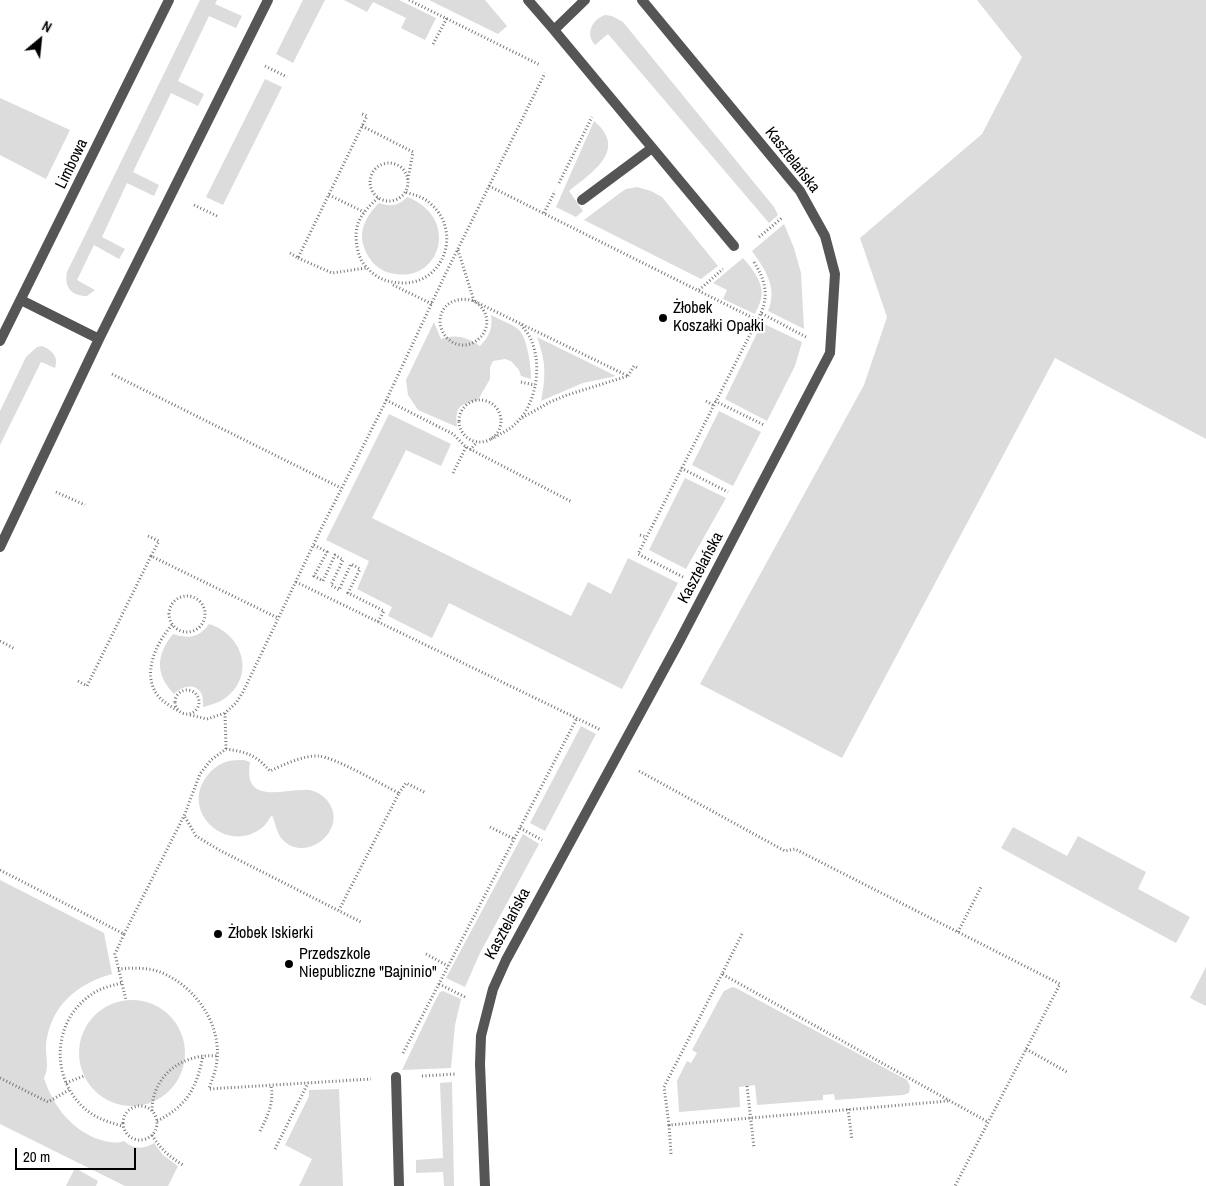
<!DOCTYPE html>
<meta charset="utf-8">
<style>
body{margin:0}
#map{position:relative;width:1206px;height:1186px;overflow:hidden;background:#fff;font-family:"Archivo Narrow",sans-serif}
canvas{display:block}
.north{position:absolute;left:15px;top:15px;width:50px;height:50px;-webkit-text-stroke:4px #fff;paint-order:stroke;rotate:28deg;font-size:14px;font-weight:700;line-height:20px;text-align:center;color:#000}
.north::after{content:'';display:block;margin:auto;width:18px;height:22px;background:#000;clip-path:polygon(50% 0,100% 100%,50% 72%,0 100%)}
.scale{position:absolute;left:15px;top:1148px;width:121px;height:22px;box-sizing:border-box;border:2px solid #000;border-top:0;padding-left:6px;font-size:15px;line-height:18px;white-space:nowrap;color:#000;-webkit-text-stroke:4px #fff;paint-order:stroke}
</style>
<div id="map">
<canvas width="1206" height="1186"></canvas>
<div class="north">N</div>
<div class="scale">20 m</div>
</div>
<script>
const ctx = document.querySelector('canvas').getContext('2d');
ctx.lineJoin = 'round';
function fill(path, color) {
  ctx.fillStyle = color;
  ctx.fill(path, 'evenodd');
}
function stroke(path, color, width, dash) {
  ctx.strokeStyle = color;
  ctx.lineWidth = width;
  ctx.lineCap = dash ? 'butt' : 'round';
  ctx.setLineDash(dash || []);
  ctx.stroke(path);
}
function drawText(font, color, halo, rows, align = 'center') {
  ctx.font = font + ' "Archivo Narrow",sans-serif';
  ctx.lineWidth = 4.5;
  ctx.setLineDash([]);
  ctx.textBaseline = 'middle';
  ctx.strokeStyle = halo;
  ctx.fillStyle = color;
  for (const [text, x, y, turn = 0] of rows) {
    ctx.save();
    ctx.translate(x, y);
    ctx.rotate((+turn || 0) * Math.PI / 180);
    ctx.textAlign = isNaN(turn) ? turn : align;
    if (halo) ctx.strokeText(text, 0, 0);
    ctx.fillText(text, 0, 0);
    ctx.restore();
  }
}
fill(new Path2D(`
 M200,0H217L215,4L242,16L236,28L209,16L178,81L204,94L198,106L171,93L133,172L159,185L154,196L127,183L102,237L125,249L119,259L94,245L77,280L95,290L87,296C71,296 64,287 67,272Z
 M303,0H325L293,63L276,54Z
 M344,0H399L436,18L425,40L401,28L406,18L373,2L367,12Z
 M429,0H485L507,26L498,34Z
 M977,0H1206V439L1055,358L842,758L700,684L864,385L887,317L860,238L982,134L1022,57Z
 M605,15L612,16L623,22L774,207L778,215L769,223L608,34L595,45C585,33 592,20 605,15Z
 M265,79L282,87L223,205L206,197Z
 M0,98L70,130L46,179L0,155Z
 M594,121C629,150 591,173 569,191L583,211L576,217L556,207Z
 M637,187L651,191L662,197L718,266L701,279L584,220L620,193L626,189Z
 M407,197C461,217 441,286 390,273C377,270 368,259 364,247C358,230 367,215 379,203C391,207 398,206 407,197Z
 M784,224L794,248L801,273L804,329L768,311C778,288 765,269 752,251Z
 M743,258C752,268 765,284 761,299C760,304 757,309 755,314L723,299L727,290L713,283Z
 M491,315C498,319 514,325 519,330C528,340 531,366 531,379L521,376L519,370L511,361L505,359L493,361L490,367V379L478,400C459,405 455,406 457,427L418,410L408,395L406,380L434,322L441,339C456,334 467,337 480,346C489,337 493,328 491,315Z
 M762,323L802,342L795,366L767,421L725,399Z
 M537,337L616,376L583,383L541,401C546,376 546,362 537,337Z
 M42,346C52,350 59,357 55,368L41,362L0,445V411L26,357L37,347Z
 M719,411L761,432L733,486L692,465Z
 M389,414L451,444L441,466L406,450L372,518L571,616L588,582L611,594L628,558L678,583L622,689L449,603L432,638L388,616L392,607L357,589L369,561L326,540Z
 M685,478L726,498L686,569L649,550Z
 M209,624C244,635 256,677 224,699C218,703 210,705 203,707C203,704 203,698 202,695C196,681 181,687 174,694C155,674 156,655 173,634C189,639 199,638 209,624Z
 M581,726L596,734L545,831L530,823Z
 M244,760L250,762C243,804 280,790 304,790C312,789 319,793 325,798C353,827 306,866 282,839C277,834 275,822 272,815C269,819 266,824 263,827C228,856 179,812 207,776C212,769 220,763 229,761C233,760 239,760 244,760Z
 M1013,827L1067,856L1078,836L1146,872L1138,889L1190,917L1176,943L1001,848Z
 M523,834L539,844L480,953L465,987L446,978Z
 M0,880L104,933L112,974C77,984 51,1005 46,1044C45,1055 50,1067 44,1078C53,1106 72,1131 101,1140C109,1142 116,1144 124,1141C134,1150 144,1149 154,1143L163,1155L178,1166L168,1186H125L0,1124Z
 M1206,967V1006L1190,998Z
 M732,987L736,988L907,1080L910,1086L909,1093L903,1095L835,1100L834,1094L823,1095V1100L757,1105L755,1085L739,1087L740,1107L679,1112L677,1081L687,1061L691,1063L697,1053L692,1050L720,998L724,991Z
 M443,991L461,999L455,1025L451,1068L402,1070L435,1001L440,992Z
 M79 1053a53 53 0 1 1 106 0a53 53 0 1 1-106 0Z
 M452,1082L454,1186H444L443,1172L416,1173V1160L443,1158L440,1083Z
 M339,1089L343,1186H299L312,1159L285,1145L309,1096V1090Z
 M75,1168L98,1181L96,1186H66Z`), '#dcdcdc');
stroke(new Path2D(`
 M409,0L540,65
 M433,44L447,18
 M265,66L287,77
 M362,126L413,152L408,179
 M370 182a19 19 0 1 1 38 0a19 19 0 1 1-38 0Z
 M559,183L592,117
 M489,186L757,320
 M329,195L364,212
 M378,198C360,214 352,226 358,251C360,261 367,269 375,275C384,281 393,283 404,283C445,282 461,232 432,205C424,197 415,195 405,192
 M194,205L217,216
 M544,213L555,191
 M759,237L783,217
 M458,250L474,301C506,322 471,361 447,338C443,334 440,327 440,321C441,302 459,296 474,301L628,376L567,395L550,402L520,419
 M290,253L298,258L367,116L360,113
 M298,258L332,273L366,268
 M754,262C765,280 769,294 761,313
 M393,285L432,304
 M699,290L723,269
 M112,374L341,488
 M628,376L634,366L638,368
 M521,382L535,385
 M459 421a21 21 0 1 1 42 0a21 21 0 1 1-42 0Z
 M386,400L453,434L466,447L572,502
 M706,401L713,405
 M715,401L764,425
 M491,439C502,433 512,429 520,419C536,400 541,368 533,345C531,337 526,331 521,325
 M470,450L477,442
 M681,468L728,492
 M453,473L466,447
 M56,492L85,505
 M640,535L646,537
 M148,536L159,541L151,556L278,618
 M314,545L327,552L314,576L323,581L335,555L343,560L331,585L339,590L351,564L360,569L348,593L384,611L378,622
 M683,577L638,554L761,313L806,337
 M296,582L601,730
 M169 614a18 18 0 1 1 36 0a18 18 0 1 1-36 0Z
 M172,625C155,644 139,679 162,700C167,704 173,708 179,711
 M0,641L15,649
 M78,681L87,686L151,556
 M175 702a12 12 0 1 1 24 0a12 12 0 1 1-24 0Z
 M190,715L207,719L225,713
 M226,749L225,713L236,703L243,692L321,529L384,405L444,277L545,73
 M639,771L785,851L795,849L1060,984L955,1186
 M399,793L406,783L426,793
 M185,817L196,836L221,851L361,922
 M490,827L514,839
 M520,828L542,840
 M0,870L124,934L115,954L126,1000
 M958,932L981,887
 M124,934L184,816L200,774L211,760L226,749C247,752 256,755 270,771C283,765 304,755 318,756C335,757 382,785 399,793L339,910
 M742,934L722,974L988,1122
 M426,954L448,966
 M118,969C132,968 147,967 160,972C198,987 226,1030 215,1071C213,1077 211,1083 209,1089L371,1079
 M722,974L664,1087L669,1125L948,1101
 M121,983C114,985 106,987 99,990C54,1013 47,1074 84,1108C95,1118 108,1122 122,1126
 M439,984L465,997
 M1026,1049L1067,1072
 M403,1053L577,718
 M422,1076L456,1074
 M0,1078L48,1102L69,1090
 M66,1083L84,1076
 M747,1086L754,1148
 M123 1123a17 17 0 1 1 34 0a17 17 0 1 1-34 0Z
 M848,1109L852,1140
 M152,1111C152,1075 183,1053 217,1056
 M157,1121C187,1106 197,1088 203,1055
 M669,1125L671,1154
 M260,1131C268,1115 274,1104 271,1085
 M152,1135C160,1149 170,1157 183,1165
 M275,1149L308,1083`), '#777', 3, [1, 2.5]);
stroke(new Path2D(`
 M528,0L554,30L585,0
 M554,30L734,246
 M582,200L652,148
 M99,339L268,0
 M0,547L99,339L21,300
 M396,1077L399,1186`), '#555', 10);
stroke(new Path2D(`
 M0,341L169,0
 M485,1186L480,1064L481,1036L493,989L506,960L680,640L830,353L835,274L825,236L800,191L642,0`), '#555', 10);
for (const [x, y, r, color] of [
 [663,318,5,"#000"],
 [218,934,5,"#000"],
 [289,964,5,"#000"]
]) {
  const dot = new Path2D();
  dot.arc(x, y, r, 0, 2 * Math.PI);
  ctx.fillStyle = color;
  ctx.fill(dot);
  stroke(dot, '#fff', 2);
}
drawText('16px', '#000', '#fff', [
 ["Kasztelańska",792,160,52],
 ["Limbowa",72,164,-64],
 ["Kasztelańska",701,568,-62],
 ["Kasztelańska",508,924,-62]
]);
drawText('16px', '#000', '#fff', [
 ["Żłobek",673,309],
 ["Koszałki Opałki",673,327],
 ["Żłobek Iskierki",228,934],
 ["Przedszkole",299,955],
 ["Niepubliczne \"Bajninio\"",299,973]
], 'left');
</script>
